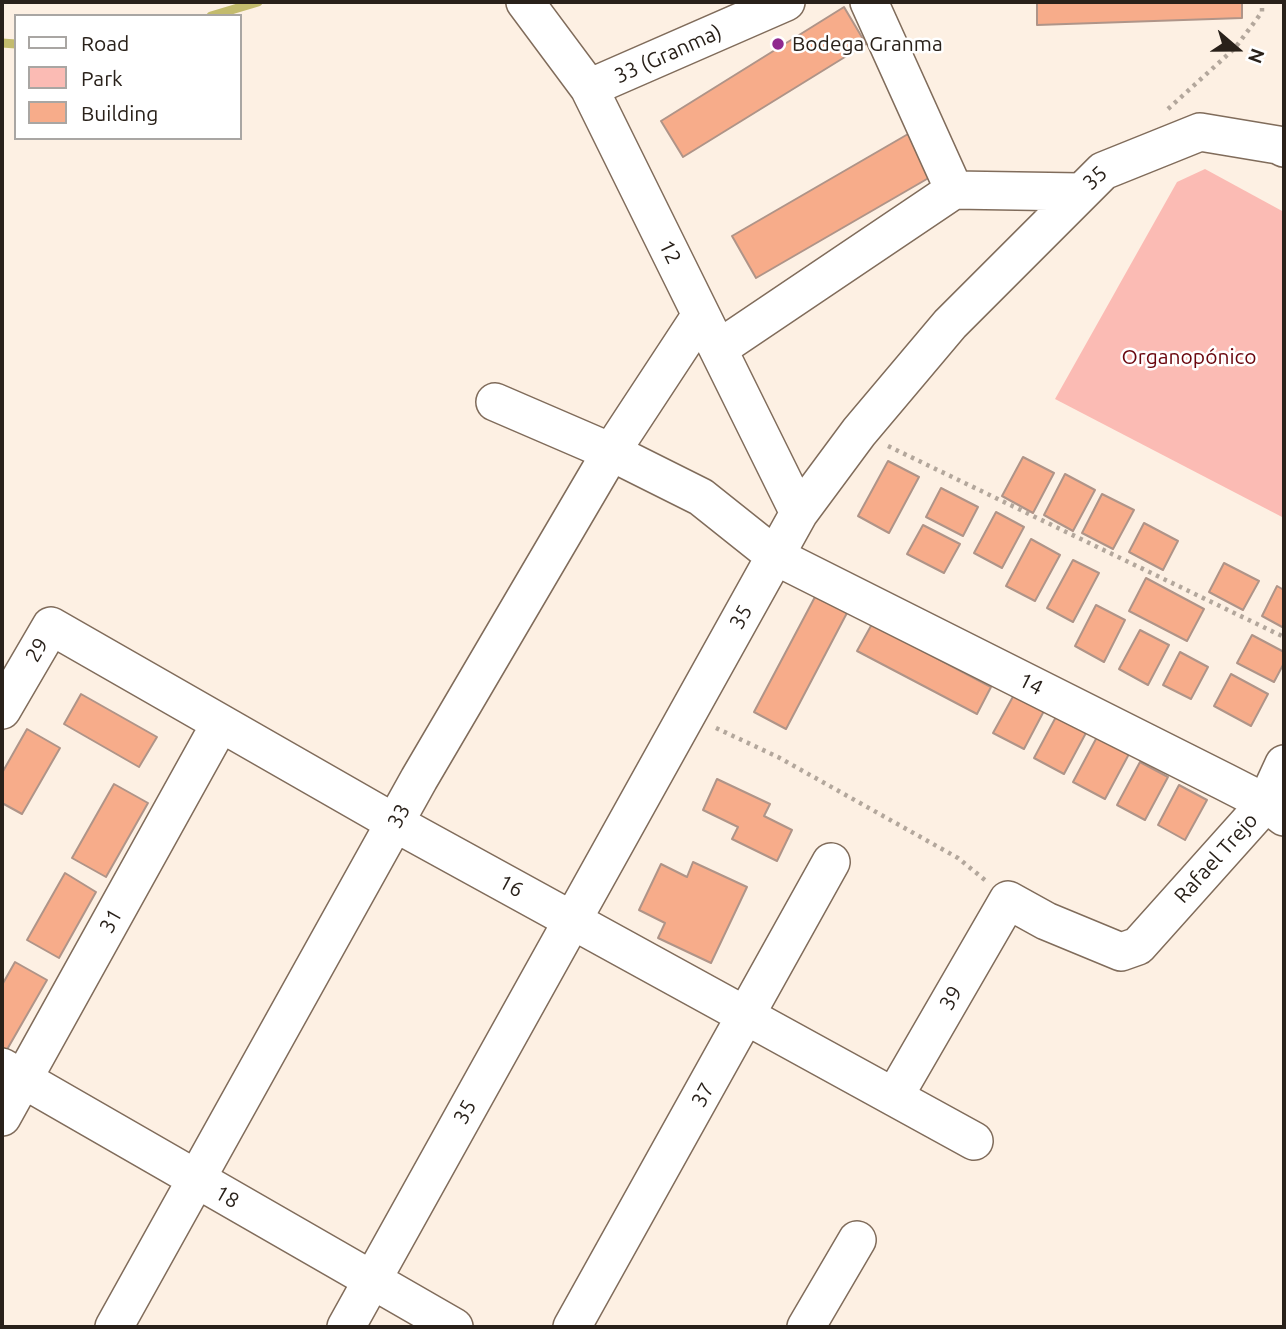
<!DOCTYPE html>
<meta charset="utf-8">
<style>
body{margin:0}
#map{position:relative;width:1286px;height:1329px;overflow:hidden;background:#fdf0e3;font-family:Ubuntu,sans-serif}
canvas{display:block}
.frame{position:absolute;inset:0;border:4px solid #29211a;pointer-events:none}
.legend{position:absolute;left:14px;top:14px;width:228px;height:126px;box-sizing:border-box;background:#fff;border:2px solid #a9a6a3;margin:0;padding:9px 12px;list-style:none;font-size:21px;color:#29211a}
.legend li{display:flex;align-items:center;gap:14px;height:35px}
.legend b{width:35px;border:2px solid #a9a6a3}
.north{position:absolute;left:1202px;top:14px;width:70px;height:70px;-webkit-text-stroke:5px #fff;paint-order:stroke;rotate:110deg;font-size:19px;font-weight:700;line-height:28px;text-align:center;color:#29211a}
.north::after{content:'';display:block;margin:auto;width:24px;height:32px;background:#29211a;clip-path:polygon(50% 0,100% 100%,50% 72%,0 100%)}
</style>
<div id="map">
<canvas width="1286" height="1329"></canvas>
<div class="frame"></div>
<ul class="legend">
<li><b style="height:9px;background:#fff"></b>Road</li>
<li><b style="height:19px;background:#fbbbb4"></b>Park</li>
<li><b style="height:19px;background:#f7ac8a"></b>Building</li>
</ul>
<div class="north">N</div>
</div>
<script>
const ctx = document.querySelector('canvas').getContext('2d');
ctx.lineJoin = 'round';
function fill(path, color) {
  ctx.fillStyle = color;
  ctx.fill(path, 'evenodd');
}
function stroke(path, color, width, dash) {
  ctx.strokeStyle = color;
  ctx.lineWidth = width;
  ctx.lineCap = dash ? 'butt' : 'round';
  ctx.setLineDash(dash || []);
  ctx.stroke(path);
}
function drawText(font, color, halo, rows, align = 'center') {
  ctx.font = font + ' Ubuntu,sans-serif';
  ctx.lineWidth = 5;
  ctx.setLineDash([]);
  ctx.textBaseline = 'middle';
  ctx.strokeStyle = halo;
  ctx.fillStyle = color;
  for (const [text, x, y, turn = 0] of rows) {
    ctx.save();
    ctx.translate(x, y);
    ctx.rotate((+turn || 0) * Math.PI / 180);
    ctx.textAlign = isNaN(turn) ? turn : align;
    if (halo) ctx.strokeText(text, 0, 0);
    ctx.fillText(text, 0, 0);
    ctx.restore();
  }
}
fill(new Path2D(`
 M1205,169L1284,212V518L1055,399L1177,182Z`), '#fbbbb4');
stroke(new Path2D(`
 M211,16L258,2
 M2,43L16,44`), '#c3bb6d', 9);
const building = new Path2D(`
 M1037,2H1242V18L1037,25Z
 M844,7L866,44L683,157L661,121Z
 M915,130L939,172L756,278L732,236Z
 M1023,457L1054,473L1033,513L1002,496Z
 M888,461L919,477L889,533L858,516Z
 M1065,474L1095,490L1073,531L1044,515Z
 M941,488L978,507L963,536L926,517Z
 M1102,494L1134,510L1113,549L1082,533Z
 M996,512L1024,527L1002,568L974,553Z
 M1144,523L1178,541L1163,570L1129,552Z
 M923,525L960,544L944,573L907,554Z
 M1031,539L1060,555L1035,601L1006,586Z
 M1073,560L1099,573L1073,622L1047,608Z
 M1224,563L1259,581L1243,610L1209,592Z
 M1146,578L1204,609L1187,641L1129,611Z
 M1277,586L1284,590V628L1262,616Z
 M816,595L848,611L786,729L754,712Z
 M1096,605L1125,620L1104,662L1075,646Z
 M872,624L991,687L977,714L857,651Z
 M1140,630L1169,645L1148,685L1119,669Z
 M1252,635L1284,652V663L1274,682L1237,663Z
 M1180,652L1208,667L1191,699L1163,685Z
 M1231,674L1268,694L1251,726L1214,706Z
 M1015,693L1045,709L1024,749L993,733Z
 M81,694L157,737L139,767L64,724Z
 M1057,715L1087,731L1064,774L1034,758Z
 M27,729L60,748L22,814L2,803V773Z
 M1097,737L1129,754L1105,799L1073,782Z
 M1140,762L1168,777L1145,820L1117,805Z
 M717,779L770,804L764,816L792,830L777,861L732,839L738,827L703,810Z
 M114,784L148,803L106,877L72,858Z
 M1179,785L1207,800L1185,840L1158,825Z
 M693,862L747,887L711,963L658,938L665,923L639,910L661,864L687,877Z
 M65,873L96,892L59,958L27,940Z
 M15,962L47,980L5,1053L2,1051V985Z`);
fill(building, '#f7ac8a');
stroke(building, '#af9488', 2);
const minor = new Path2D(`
 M525,2L589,88L799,513
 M869,2L954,190
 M589,88L786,2
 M718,349L954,190L1080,192
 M495,402L611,452L701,497L775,556L1225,782L1266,803L1284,817
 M2,710L51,626L395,823L974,1141
 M2,1067L454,1327
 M894,1097L1008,900L1046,921L1121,952L1138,946L1266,803L1284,764
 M2,1117L220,724
 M114,1327L419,779L611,452L701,315
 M346,1327L799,513L859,432L950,324L1103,171L1200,132L1278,145L1284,148
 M572,1327L831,862
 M806,1327L857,1240`);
stroke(minor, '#806c5b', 40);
stroke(new Path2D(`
 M1168,109L1235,48L1262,12V2
 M888,446L1284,637
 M716,728L778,757L958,858L985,880`), '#b3a79c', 4.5, [3.5, 5]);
stroke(minor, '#fff', 37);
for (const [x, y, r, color] of [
 [778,44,7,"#8f298f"]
]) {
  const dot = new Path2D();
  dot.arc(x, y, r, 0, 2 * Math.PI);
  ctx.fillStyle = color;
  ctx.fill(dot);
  stroke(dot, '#fff', 2.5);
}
drawText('21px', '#29211a', '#fff', [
 ["Bodega Granma",792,44]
], 'left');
drawText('21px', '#29211a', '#fff', [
 ["33 (Granma)",668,54,-24],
 ["35",1095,178,-43],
 ["12",670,252,64],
 ["35",741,617,-61],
 ["29",37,650,-60],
 ["14",1031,684,27],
 ["33",399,816,-61],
 ["Rafael Trejo",1216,858,-48],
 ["16",511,886,28],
 ["31",111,921,-61],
 ["39",951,998,-60],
 ["37",703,1095,-61],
 ["35",465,1112,-61],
 ["18",227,1197,30]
]);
drawText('21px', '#6a060d', '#fff', [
 ["Organopónico",1189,357]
]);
</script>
